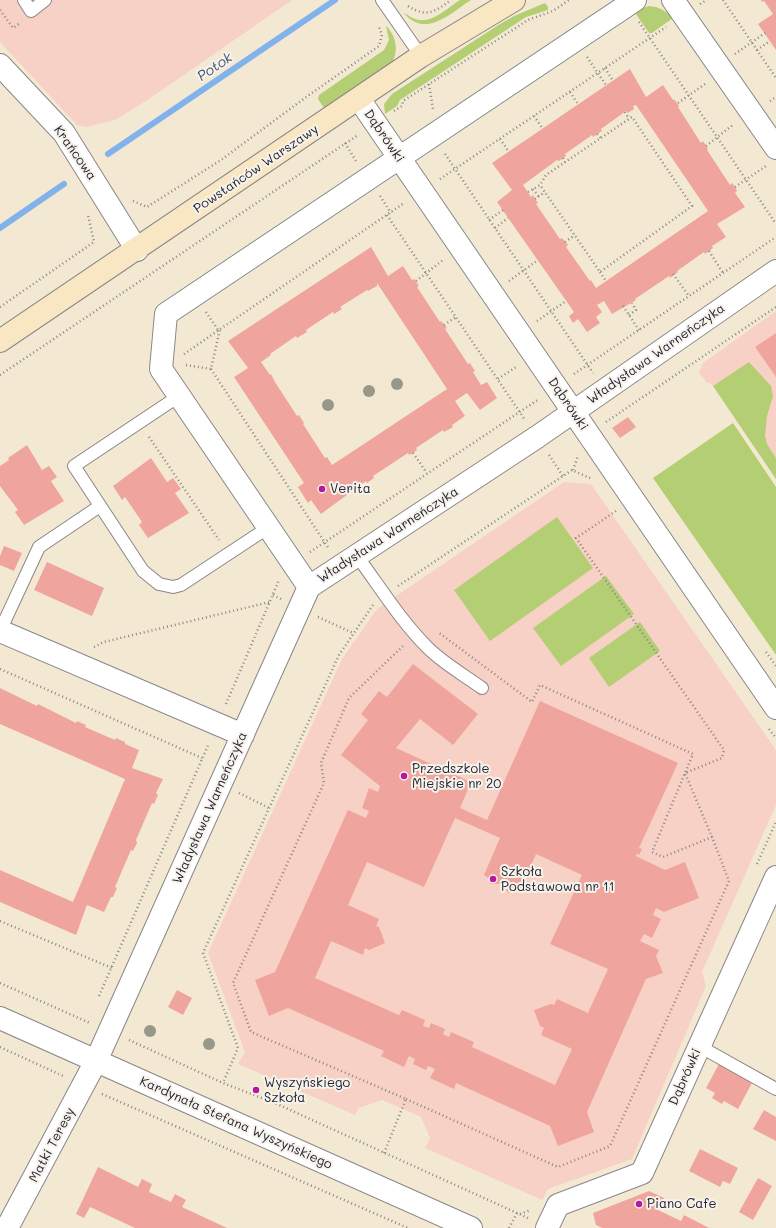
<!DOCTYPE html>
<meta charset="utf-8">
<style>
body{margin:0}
canvas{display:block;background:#f3e9d3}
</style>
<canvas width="776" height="1228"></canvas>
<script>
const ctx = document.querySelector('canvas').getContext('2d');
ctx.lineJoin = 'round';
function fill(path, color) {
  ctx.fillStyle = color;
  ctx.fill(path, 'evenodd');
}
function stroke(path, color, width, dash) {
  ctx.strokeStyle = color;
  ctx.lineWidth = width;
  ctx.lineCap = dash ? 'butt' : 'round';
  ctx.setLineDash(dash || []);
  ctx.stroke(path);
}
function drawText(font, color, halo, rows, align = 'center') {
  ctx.font = font + ' Mali,sans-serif';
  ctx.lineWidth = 4;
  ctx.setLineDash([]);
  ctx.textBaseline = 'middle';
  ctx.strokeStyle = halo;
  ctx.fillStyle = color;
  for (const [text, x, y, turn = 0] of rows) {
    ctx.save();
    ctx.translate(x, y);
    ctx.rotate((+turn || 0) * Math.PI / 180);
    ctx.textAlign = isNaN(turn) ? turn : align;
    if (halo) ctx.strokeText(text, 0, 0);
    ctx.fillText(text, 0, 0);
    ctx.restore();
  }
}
fill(new Path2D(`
 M0,0H292L149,99L115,120L86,127L77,125L0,42Z
 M776,311V479L713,386L710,383H707L699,373L703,363Z
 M564,482L591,484L776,750V805L702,972L706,986L632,1159L548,1189L542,1200L425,1148L430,1138L421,1117L382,1100L359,1108L355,1115L238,1064L245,1052L208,953L342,659L377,609Z`), '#f7d1c6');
fill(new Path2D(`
 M460,0H471C451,13 425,39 404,13C407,14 411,18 415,19C431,25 447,8 460,0Z
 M545,3L548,7V10L526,17L400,100L397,106L385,114L384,104L392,94L500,24L514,16Z
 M649,6C660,7 666,11 673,18L652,33H649L634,11Z
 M386,26C395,34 399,49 393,61L324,108L318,99L319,95L384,50L389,40Z
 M749,362L771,386L773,396L767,416L765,436L767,444L776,458V479L713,386Z
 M733,423L776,487V655L653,478Z
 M557,517L593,568L490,641L454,590Z
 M606,576L634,614L561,666L533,628Z
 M640,622L660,651L609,687L589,658Z`), '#b4ce73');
stroke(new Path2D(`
 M108,154L335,0
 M0,228L64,184`), '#81b2ec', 6);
fill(new Path2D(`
 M761,0H776V50L758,24L773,14L764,1L762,2Z
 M630,69L646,97L663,85L673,100L674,99L679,106L678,107L701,143L703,141L708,149L707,150L730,185L732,183L735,187L737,191L735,193L745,207L717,224L726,237L712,246L713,248L705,254L704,252L677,271L678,272L670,278L669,276L635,299L636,300L612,314L604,301L597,305L602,312L596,317L600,323L587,332L578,319L573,323L569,316L574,312L497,202L512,190L492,163ZM636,105L708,211L596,288L591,280L590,281L566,247L568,245L562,238L560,239L536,204L538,203L535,199L533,195L531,197L523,185L557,160L559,161L563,158L566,156L565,154L592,135L593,137L597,134L602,131L601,129L626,111L628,113L634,109L633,106Z
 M371,247L388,276L403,266L412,280L414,279L419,286L417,287L440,322L441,321L447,328L445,329L468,364L470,363L475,371L473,372L481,385L487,382L497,398L480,410L467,393L455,401L465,416L452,425L453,427L444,432L443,430L416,448L417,450L413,453L409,455L408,453L373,476L374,478L367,483L366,481L321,514L311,500L308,503L298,487L304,483L234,377L248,368L228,341ZM377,283L447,389L332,465L327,457L325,458L303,424L304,423L299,415L297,416L275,382L271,374L270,375L261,362L271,355L270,354L296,336L297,338L307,332L306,330L333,312L334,314L342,309L340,307L367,290L368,291L377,286Z
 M776,333V377L755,347Z
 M628,417L636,427L620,438L612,428Z
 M27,445L42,470L49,466L57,477L51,481L64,501L24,525L15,512L18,510L0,486V466L9,460L8,458Z
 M151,458L167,482L173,478L181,489L175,493L189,513L148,538L139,525L142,522L125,497L122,500L113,486Z
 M4,546L22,553L14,571L0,565V556Z
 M47,562L104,588L92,616L34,590Z
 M413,664L478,714L453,745L420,719L396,748L471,782L460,808L487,820L540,701L678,763L639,848L642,849L639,855L636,854V856L665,870L685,862L699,898L664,912L656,908L653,915L661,919L652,938L644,934L640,941L659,950L656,956L663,973L646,979L587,1112L594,1132L558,1146L550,1126L456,1083L454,1089L430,1078L435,1069L428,1066L426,1070L413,1064L415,1059L409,1056L404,1067L381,1056L384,1051L288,1008L269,1016L255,980L275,972L348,810L366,818L369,811L362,808L369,788L378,792L380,786L341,755L368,720L361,714L379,691L387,697ZM455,818L500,838L484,875L490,879V884H501L509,893L512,889L520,891L536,854L582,875L550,944L608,969L588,1013L557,999L554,1005L551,1004L534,1010L540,1026L544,1028L541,1035L572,1049L555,1085L472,1047L474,1042L451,1032L449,1037L443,1034L445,1029L431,1023L429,1028L423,1026L425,1020L402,1010L399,1015L315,978L331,941L363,955L365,948L369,950L385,943L379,927L376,926L379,919L348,905L367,862L424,887Z
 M0,688L37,706L38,704L76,723L77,721L86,725L85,727L115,740L116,738L125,742V744L139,750L132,768L163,779L156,793L158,795L154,804L152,803L136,840L137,843L133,851L131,850L115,887L117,888L113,897H111L104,912L87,905L76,935L0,902V870L73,902L125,779L0,724Z
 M177,990L192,998L183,1015L168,1007Z
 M720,1062L752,1083L738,1109L724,1101L722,1104L712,1098L715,1093L706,1088Z
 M764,1110L776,1117V1141L753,1129Z
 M700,1149L738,1168L730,1184L723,1181L720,1187L689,1171Z
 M98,1167L138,1187L142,1179L152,1184L149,1192L171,1202L175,1194L186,1200L182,1207L227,1228H135L90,1207L84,1218L76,1214Z
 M758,1178L772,1186L753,1220L739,1212Z
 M649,1191L664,1198L658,1210L681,1221L684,1215L709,1228H602L596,1225L593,1213Z`), '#efa59d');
const lane = new Path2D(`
 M24,0L31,11L45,0
 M382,0L421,56
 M179,396L74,466L143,571L159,584L173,587L181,585L269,527
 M357,556C380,587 400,620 428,648C443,663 464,675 482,688
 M0,631L39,547L100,506
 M699,1046L776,1089`);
const street = new Path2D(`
 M673,0L776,148
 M0,65L64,133L137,250
 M359,99L776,708
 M309,587L161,369L166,314L635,0
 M0,631L243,735
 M0,1018L471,1228
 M7,1228L96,1061L309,587L537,437L776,271
 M547,1228L558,1205L642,1173L776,877`);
const secondary = new Path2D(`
 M0,341L421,56L514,0`);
stroke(lane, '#8a8687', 14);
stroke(street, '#8a8687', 24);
stroke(secondary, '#8a8687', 24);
stroke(new Path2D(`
 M723,0L776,78
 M700,4L707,0
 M408,6C427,18 434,12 451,0
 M0,10L13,28L20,23
 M639,22L776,224
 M757,50L770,41
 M735,54L765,33
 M587,57L606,85
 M605,68L613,81
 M429,84L433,109
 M570,92L578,104
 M770,101L776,97
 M678,103L705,84
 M394,111L402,106L403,101L528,20L553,11L569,0
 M625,112L629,119
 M534,116L543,129
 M597,134L601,138
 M500,139L509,152
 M345,143L356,161
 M706,146L734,124
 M445,154L593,373
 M563,158L565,162
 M440,179L666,27
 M735,187L766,166
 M533,189L539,197
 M528,192L540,185L546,175L632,117L692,206L600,272L540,185
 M380,196L391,213
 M535,199L545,192
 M133,201L147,207L221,160L309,95L379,46L382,35L379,27
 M387,215L525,420
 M489,220L503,210
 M495,228L508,218
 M565,242L575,235
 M709,251L723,273
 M600,272L606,281
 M673,274L689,296
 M416,281L443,260
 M509,281L538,260
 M623,306L639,330
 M0,307L94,242L88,215
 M206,312L218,330
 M629,315L636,310L632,303
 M537,321L566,301
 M444,325L456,317
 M184,354L404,203
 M186,365L211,369L220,329
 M211,369L329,549
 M574,374L776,237
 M0,375L358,135
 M498,379L516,367
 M606,422L776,307
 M149,437L219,540
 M413,453L427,473
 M549,455L563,476
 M573,470L578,456
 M616,511L576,538L724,750L722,758L685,773L712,837
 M310,552L539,399
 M398,586L572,470L592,479
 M273,595L281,599
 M373,605L339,655L203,953L238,1048L223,1083L277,1104L528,1218
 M318,617L353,633
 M94,647L104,642L270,602
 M766,652L776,666
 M0,669L202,758
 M226,704L279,580
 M769,729L776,738
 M239,793L269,808
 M757,864L776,822
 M0,921L112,968
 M0,983L90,1023
 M99,996L209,743
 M129,1040L223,1083
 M0,1047L63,1076
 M102,1094L408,1228
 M406,1099L558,1167L610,1146L729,881L712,837L663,857L652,852L693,754L540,685L532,702L438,632
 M384,1153L406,1099L251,1032L233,983L324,783L321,763L349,698L404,645
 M520,1214L531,1210
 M509,1228L517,1213`), '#8a8687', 2.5, [1, 3]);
stroke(lane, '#fff', 12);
stroke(street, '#fff', 22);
stroke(secondary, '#f9e7c3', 22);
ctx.fillStyle = '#989889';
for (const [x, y] of [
 [397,384],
 [369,391],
 [328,405],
 [150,1031],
 [209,1044]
]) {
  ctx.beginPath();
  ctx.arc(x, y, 6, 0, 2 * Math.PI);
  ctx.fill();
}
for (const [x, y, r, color] of [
 [322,489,4,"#b5179e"],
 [404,776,4,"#b5179e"],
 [493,879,4,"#b5179e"],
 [256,1090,4,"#b5179e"],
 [639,1204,4,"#b5179e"]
]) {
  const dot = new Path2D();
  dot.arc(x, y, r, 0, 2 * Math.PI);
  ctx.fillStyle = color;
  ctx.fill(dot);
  stroke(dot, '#f7f3e8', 1.5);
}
drawText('13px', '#22223b', '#f7f3e8', [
 ["Dąbrówki",384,136,56],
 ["Krańcowa",75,153,55],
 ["Powstańców Warszawy",256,169,-34],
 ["Władysława Warneńczyka",656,354,-35],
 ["Dąbrówki",568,404,56],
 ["Władysława Warneńczyka",388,535,-33],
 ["Władysława Warneńczyka",210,808,-66],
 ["Dąbrówki",685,1077,-66],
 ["Kardynała Stefana Wyszyńskiego",236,1123,24],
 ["Matki Teresy",52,1145,-62]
]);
drawText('13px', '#22223b', '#f7f3e8', [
 ["Verita",330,489],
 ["Przedszkole",412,769],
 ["Miejskie nr 20",412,784],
 ["Szkoła",501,872],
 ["Podstawowa nr 11",501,887],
 ["Wyszyńskiego",264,1083],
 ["Szkoła",264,1098],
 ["Piano Cafe",647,1204]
], 'left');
drawText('italic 14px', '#435479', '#f7f3e8', [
 ["Potok",215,67,-34]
]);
</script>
